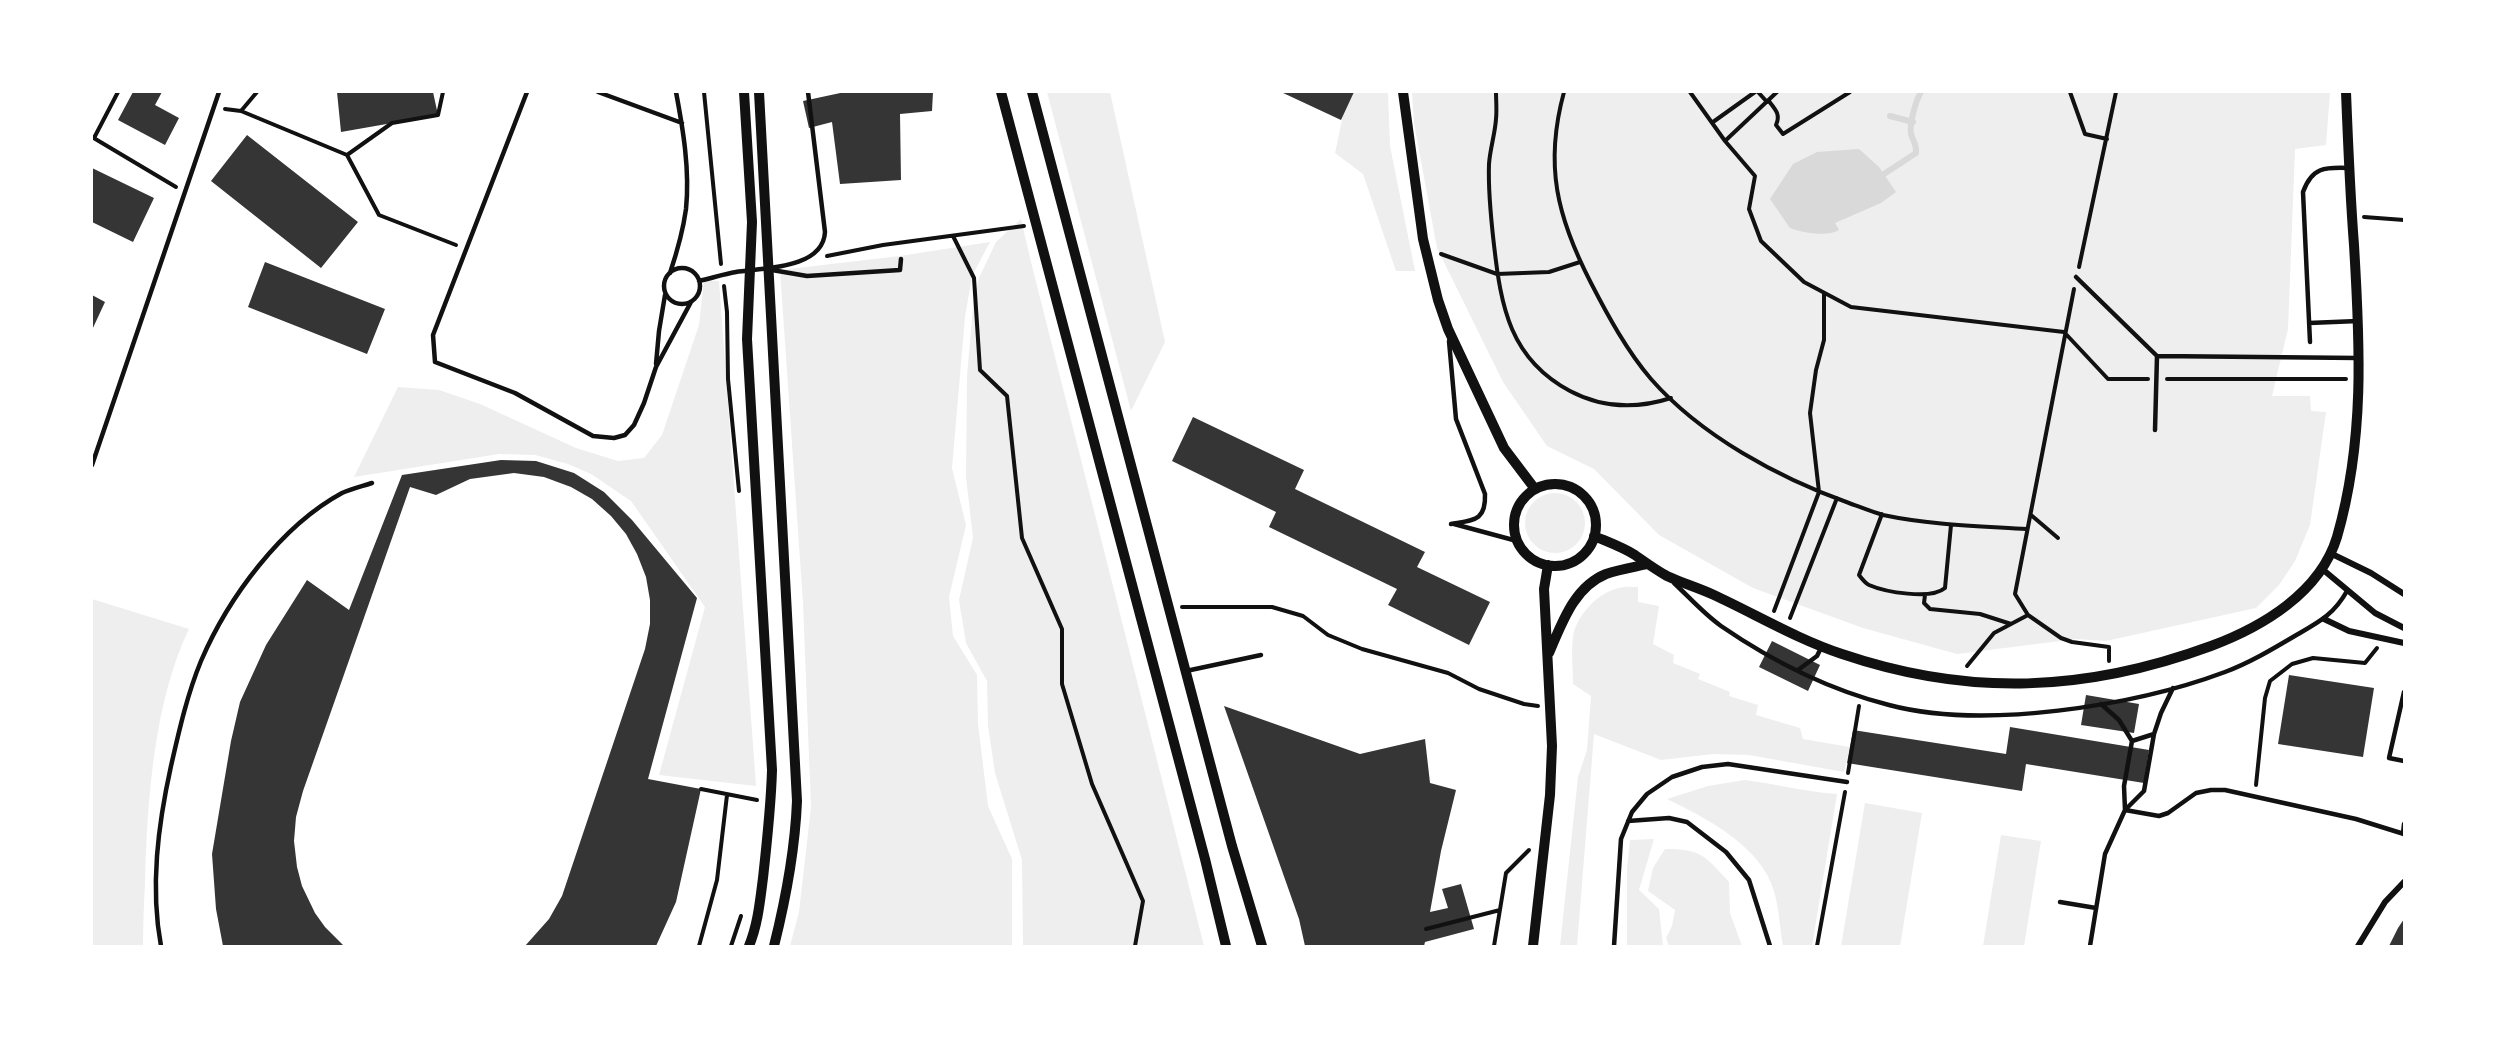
<!DOCTYPE html>
<style>
body{margin:0}
#map{position:relative;width:2496px;height:1038px;overflow:hidden;background:#fff;font-family:"Titillium Web",sans-serif}
canvas{display:block}
.frame{position:absolute;inset:0;border:93px solid #fff;pointer-events:none}
</style>
<div id="map">
<canvas width="2496" height="1038"></canvas>
<div class="frame"></div>
</div>
<script>
const ctx = document.querySelector('canvas').getContext('2d');
ctx.lineJoin = 'round';
function fill(path, color) {
  ctx.fillStyle = color;
  ctx.fill(path, 'evenodd');
}
function stroke(path, color, width, dash) {
  ctx.strokeStyle = color;
  ctx.lineWidth = width;
  ctx.lineCap = dash ? 'butt' : 'round';
  ctx.setLineDash(dash || []);
  ctx.stroke(path);
}
fill(new Path2D(`
 M1047,92H1110L1165,342L1131,411Z
 M1348,92H1388L1390,146L1415,271H1396L1363,174L1335,153Z
 M1412,92H2330L2326,145L2295,149L2288,329L2272,396H2310L2311,411L2326,412L2310,525L2295,561L2279,585L2256,608L2106,641L2076,639L1957,654L1863,628L1753,588L1659,535L1594,469L1547,446L1503,382L1437,248L1414,123Z
 M1021,219L1031,262L1204,946H1023L1022,860L995,773L988,726L987,681L966,643L959,600L973,538L966,477L967,376L973,306L979,278L996,242Z
 M990,242L972,276L965,317L952,468L966,525L949,597L953,636L977,675L978,724L988,806L1012,859V946H790L799,912L811,807L803,603L780,270L900,256Z
 M704,280L719,281L756,786L659,775L705,607L631,501L591,474L568,464L535,455L499,454L354,477L398,387L439,390L480,404L576,448L618,461L644,458L662,435L699,325Z
 M1525 523a30 30 0 1 1 60 0a30 30 0 1 1-60 0Z
 M1638,587V602L1659,606L1653,644L1674,655L1673,663L1700,674L1698,679L1730,692L1729,696L1758,705L1756,715L1800,728L1803,739L1850,747L1844,772L1749,755L1713,754L1661,760L1594,734L1577,946H1560L1578,777L1587,750L1591,696L1573,684C1573,669 1571,652 1573,637C1576,616 1598,592 1619,588C1625,586 1632,587 1638,587Z
 M92,599L189,629C154,701 147,802 145,882C144,903 143,925 143,946H92Z
 M1745,780C1776,784 1806,792 1837,794L1812,946H1783C1780,929 1779,908 1774,891C1761,846 1706,818 1667,799L1708,786Z
 M1865,803L1922,813L1900,946H1841Z
 M2001,835L2041,841L2024,946H1983Z
 M1654,839L1639,890L1659,909L1663,946H1627V868L1630,840Z
 M1665,849C1702,849 1705,856 1729,882L1730,913L1742,946H1669L1666,938L1672,926L1675,910L1648,891L1653,868Z`), '#eee');
fill(new Path2D(`
 M1859,149L1879,167L1896,192L1881,203L1835,223L1839,230C1827,237 1803,233 1790,228L1770,199L1793,164L1817,152Z`), '#d9d9d9');
stroke(new Path2D(`
 M1890,116L1913,122
 M1884,174L1916,153C1917,144 1913,142 1911,134C1909,124 1916,100 1921,92`), '#d9d9d9', 6);
fill(new Path2D(`
 M133,92H162L155,105L179,118L165,145L118,120Z
 M337,92H433L438,115L341,132Z
 M845,92H933L932,111L900,114L901,180L840,184L832,122L809,128L803,101Z
 M1281,92H1354L1341,120Z
 M247,135L358,222L321,268L211,181Z
 M92,168L154,198L133,242L92,222Z
 M265,262L385,309L367,354L248,307Z
 M92,295L105,302L92,330Z
 M1193,417L1304,470L1295,489L1425,552L1417,567L1490,602L1469,645L1388,605L1397,589L1269,527L1276,512L1172,461Z
 M501,460L536,461L574,473L604,492L632,520L697,598L648,779L701,789L676,902L656,946H525L549,919L562,896L645,649L650,624V600L646,577L637,554L626,534L611,516L592,499L571,487L544,477L514,473L470,479L436,495L410,487L303,791L296,817L294,841L297,867L302,886L315,913L325,927L344,946H223L216,909L212,854L231,741L240,702L266,645L307,580L349,610L402,475Z
 M1772,641L1820,665L1808,691L1759,667Z
 M2289,675L2374,688L2363,757L2278,744Z
 M2086,695L2139,704L2134,733L2081,725Z
 M1224,706L1360,754L1425,739L1430,783L1456,790L1441,851L1430,912L1448,908L1442,889L1461,884L1474,929L1425,942L1424,946H1305L1299,919Z
 M2010,727L2149,750L2144,783L2026,764L2022,791L1847,763L1853,730L2006,754Z
 M2404,919V946H2389L2398,928Z`), '#353535');
stroke(new Path2D(`
 M704,92L721,264
 M1496,92C1496,100 1497,110 1496,119C1495,134 1490,149 1489,164C1488,190 1491,219 1494,245C1501,307 1510,359 1570,391C1602,408 1637,409 1671,398
 M1564,92C1544,165 1557,217 1591,283C1608,316 1627,351 1651,379C1701,436 1779,478 1849,503C1860,507 1872,512 1883,515C1930,525 1980,526 2027,529
 M1690,92L1725,141L1755,176L1749,209L1761,241L1804,282L1851,307L2064,332L2108,379H2148
 M1758,92L1767,102
 M2070,92L2085,134L2107,139
 M1768,100C1775,109 1781,114 1776,125L1783,134L1850,92
 M225,109L241,111L257,92
 M241,111L347,155L379,215L456,245
 M1713,122L1755,92
 M92,137L176,187
 M94,138L118,92
 M1725,141L1777,92
 M347,155L392,123L438,115L443,92
 M2364,217L2404,220
 M953,236L974,278L980,370L1007,396L1022,538L1062,629V684L1092,784L1143,901L1135,946
 M1441,254L1497,274L1549,272L1580,262
 M827,256L883,245L1024,226
 M2079,267L2116,92
 M724,286L727,312L728,379L739,491
 M2074,289L2015,594L2028,615L2061,638L2072,642L2109,647V661
 M2167,379H2346
 M1882,514L1859,575C1862,579 1865,583 1869,585C1885,592 1931,600 1945,588L1951,525
 M2031,515L2058,538
 M1925,595L1924,603L1930,609L1980,614L2011,624
 M1182,607H1272L1303,616L1328,635L1362,649L1448,673L1479,689L1524,704L1538,706
 M1774,611L1819,492L1810,413L1816,370L1824,340V293
 M1790,618L1837,498
 M1967,666L1994,633L2028,615
 M1848,773L1859,706
 M2256,785L2265,698L2270,681L2292,664L2313,658L2365,663L2377,648
 M701,789L757,800
 M1426,929L1500,910
 M699,946L717,880L727,795
 M731,946L741,916
 M1494,946L1506,873L1529,850
 M1817,946L1845,792`), '#111', 4);
stroke(new Path2D(`
 M527,92L433,335L435,362L515,393L593,436L614,438L625,435L634,425L644,403L656,367L691,302
 M598,92L682,123
 M664 286a18 18 0 1 1 36 0a18 18 0 1 1-36 0Z
 M772,270L807,276L900,270L901,259
 M670,273C677,252 683,231 686,209C690,170 683,129 676,92
 M2076,277L2157,356L2358,358
 M699,281C712,278 724,274 736,272C763,268 823,269 825,232L808,92
 M2309,323L2358,321
 M1449,341L1456,419L1485,494C1486,521 1474,520 1451,524
 M2310,342L2303,192C2312,167 2325,167 2349,168
 M656,364L659,331L665,295
 M2155,430L2157,356
 M92,465L219,92
 M1454,524L1517,541
 M1674,583C1689,597 1704,614 1721,626C1772,661 1830,690 1889,705C1983,730 2134,706 2225,672C2249,663 2271,650 2293,637C2317,623 2333,616 2347,591
 M1798,670L1817,656L1821,648
 M1186,671L1261,655
 M2404,692L2389,758L2404,761
 M2101,704L2119,720L2132,741L2124,786L2125,810
 M2132,741L2154,734
 M2125,810L2159,816L2168,813L2196,793L2211,790H2225L2356,819L2404,834
 M1628,821L1669,818L1687,822L1726,852L1749,880L1770,946
 M2403,834L2404,824
 M2060,902L2096,908
 M161,946C150,887 158,825 171,766C179,731 187,695 201,661C228,598 281,526 342,493C351,489 363,486 372,483
 M1614,946L1621,839L1632,812L1647,794L1672,777L1702,767L1728,764L1847,782
 M2090,946L2105,854L2125,810L2144,791L2154,734L2161,713L2173,688`), '#111', 4.5);
stroke(new Path2D(`
 M2330,553L2371,573L2404,594
 M2321,568L2375,613L2404,628
 M2324,619L2349,631L2404,643
 M2358,946L2385,902L2404,882`), '#111', 6);
stroke(new Path2D(`
 M744,92L752,222L747,339L772,770C771,806 767,842 763,878C760,901 758,924 749,946
 M759,92L797,801C795,851 786,898 774,946
 M1001,92L1205,859L1226,946
 M1032,92L1232,846L1262,946
 M1403,92L1423,239L1438,300L1448,329L1504,448L1535,489
 M1514 525a41 41 0 1 1 82 0a41 41 0 1 1-82 0Z
 M1594,536C1608,542 1622,547 1635,555C1645,562 1656,570 1667,576C1682,583 1699,588 1714,595C1757,615 1797,639 1842,654C1969,697 2086,692 2211,646C2262,627 2320,593 2337,537C2365,440 2360,344 2354,245C2350,194 2348,143 2346,92
 M1549,653C1562,623 1574,587 1606,574C1620,569 1635,567 1648,564
 M1533,946L1550,795L1552,746L1544,589L1548,565`), '#111', 10);
</script>
